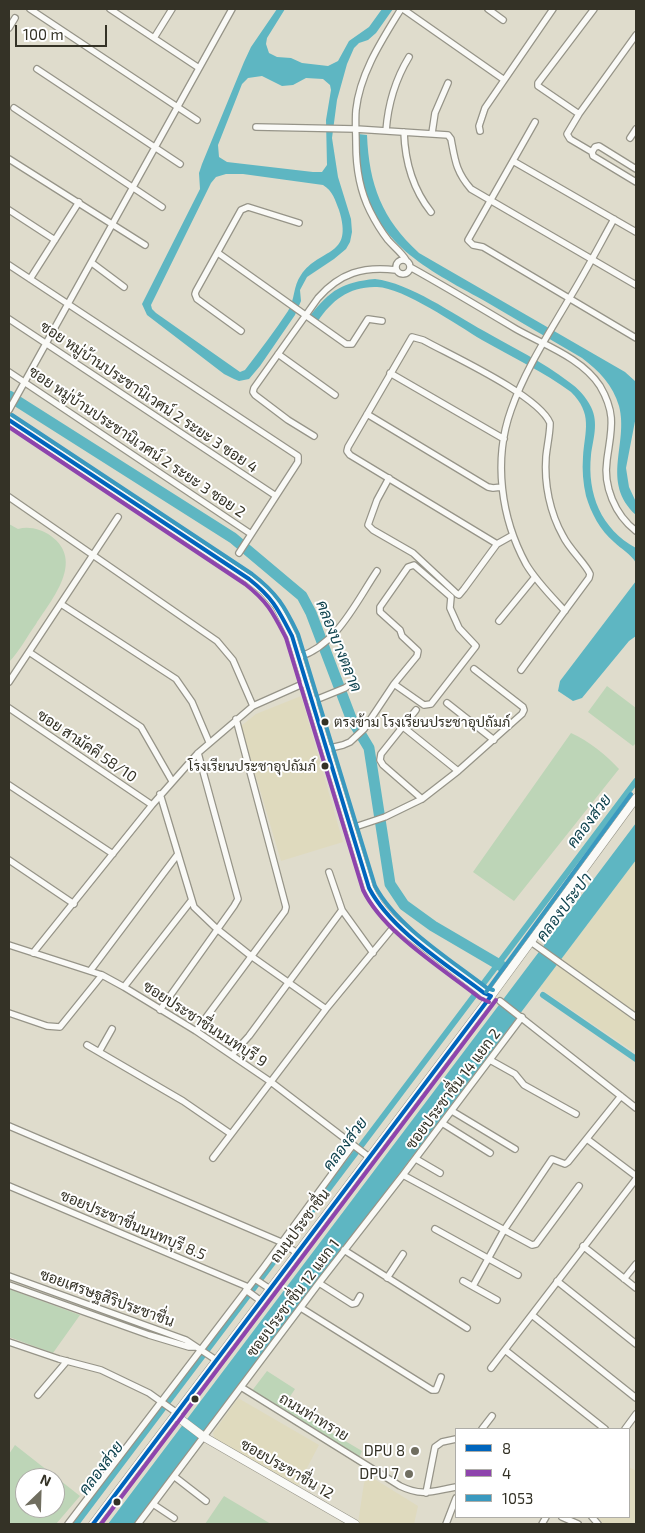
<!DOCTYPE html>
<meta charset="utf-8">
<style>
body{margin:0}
#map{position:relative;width:645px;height:1533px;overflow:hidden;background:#dfdccc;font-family:"Exo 2",sans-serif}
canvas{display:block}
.frame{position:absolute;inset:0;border:10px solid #343226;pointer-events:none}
.legend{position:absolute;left:455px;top:1428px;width:175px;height:90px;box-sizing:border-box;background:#fff;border:1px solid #aeada8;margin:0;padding:6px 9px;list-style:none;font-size:15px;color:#343226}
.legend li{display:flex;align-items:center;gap:10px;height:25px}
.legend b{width:25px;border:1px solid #aeada8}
.north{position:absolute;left:15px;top:1468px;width:50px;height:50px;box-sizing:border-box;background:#fff;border:1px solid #aeada8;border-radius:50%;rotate:24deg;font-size:14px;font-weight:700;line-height:20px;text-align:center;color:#343226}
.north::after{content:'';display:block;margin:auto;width:18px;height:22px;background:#706e60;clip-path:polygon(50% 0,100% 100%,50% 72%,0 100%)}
.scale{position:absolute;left:15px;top:25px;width:92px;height:22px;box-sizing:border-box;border:2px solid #343226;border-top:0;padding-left:6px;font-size:15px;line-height:18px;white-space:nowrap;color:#343226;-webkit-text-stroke:4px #fff;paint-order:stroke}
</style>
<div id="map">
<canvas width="645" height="1533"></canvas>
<div class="frame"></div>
<ul class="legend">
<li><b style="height:6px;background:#0065bd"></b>8</li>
<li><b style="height:6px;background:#8e44ad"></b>4</li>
<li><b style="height:6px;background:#3a99bf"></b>1053</li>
</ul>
<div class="north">N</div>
<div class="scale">100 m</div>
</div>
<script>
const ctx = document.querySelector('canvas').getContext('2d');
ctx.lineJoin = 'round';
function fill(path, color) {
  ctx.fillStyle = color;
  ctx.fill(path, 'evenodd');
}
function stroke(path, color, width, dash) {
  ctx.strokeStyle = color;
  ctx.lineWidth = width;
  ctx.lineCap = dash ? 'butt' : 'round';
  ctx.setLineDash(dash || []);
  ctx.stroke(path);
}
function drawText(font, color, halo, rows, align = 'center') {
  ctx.font = font + ' "Exo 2",Sarabun,sans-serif';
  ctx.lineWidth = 4;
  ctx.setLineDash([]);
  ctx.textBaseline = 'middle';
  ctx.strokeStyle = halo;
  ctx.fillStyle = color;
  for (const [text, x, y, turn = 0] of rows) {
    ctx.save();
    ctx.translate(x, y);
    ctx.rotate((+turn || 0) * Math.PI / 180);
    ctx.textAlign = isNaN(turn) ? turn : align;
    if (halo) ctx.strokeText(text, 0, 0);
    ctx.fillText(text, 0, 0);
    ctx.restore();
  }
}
fill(new Path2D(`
 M301,696L343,842L281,861L241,726L256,714Z
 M636,860V1047L633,1051L539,988Z
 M238,1398L319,1445L297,1487L215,1440L213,1433Z
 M629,1467L636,1471V1524H603L598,1517H629Z
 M368,1475L418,1506L414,1524L358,1523L364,1483Z`), '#dfdabe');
fill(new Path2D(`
 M9,524L18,529C29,526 41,529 51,536C85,561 52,599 36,624C27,636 20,651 9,662Z
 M607,686L636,708V743L633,746L588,712Z
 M571,733C589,741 606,755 619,769L514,901L473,872Z
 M9,1289L80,1315L53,1353L9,1337Z
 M267,1371L295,1389L281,1410L251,1392Z
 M285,1405L362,1451L359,1458L281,1411Z
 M15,1445L80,1496L56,1524H12L9,1522V1454ZM25,1478H55V1508H25Z
 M224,1496L271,1524H205Z`), '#bdd5b7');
fill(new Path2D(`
 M277,9H285L267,38L266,44L269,53L277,57L291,58L302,63L328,66L338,61L349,41L369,27L382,9H393L376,33L368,40L359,43L354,48L347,64L337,100L332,138L338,177L351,219L352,232L350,242L346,249L334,259L307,277L300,290L301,301L295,315L260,366L249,379L239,381L234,379L224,374L147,315L142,304L200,189L199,173L202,164L244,62L251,47ZM262,76L282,86L293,85L306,78L323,79L330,85L331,90L326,120L327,165L322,172H313L227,162L219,157L218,145L242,84L248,78ZM226,174H243L323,185C333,191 335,200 339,210C354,258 320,247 301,275C293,286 295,300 288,311C275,331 260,350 245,370L240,372L156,313L152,309L151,305L211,183L216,177Z
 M358,134L367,135C369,185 382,219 419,253L625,372L635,381L636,416L626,468L629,487L636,502V515C600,482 629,444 619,406C613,385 599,371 582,358C549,339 516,319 483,300C427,269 373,243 361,173C359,160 359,147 358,134Z
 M375,279C410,283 453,314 484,331C512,347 543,362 569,382C578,388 586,397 591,407C599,423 593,439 591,455C587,494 601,529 636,548V563C631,554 621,549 614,542C600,530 591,513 586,496C583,483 582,470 583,457C585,430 593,414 571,392C544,372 512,357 482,340C457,325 404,288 377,287C350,286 332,300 318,321L310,316C330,290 343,282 375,279Z
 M636,581V636L629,641L582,698L573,701L558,691L560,681Z
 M636,823V860L135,1524H108Z`), '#5eb6c2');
stroke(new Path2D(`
 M543,995L636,1059
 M76,1524L636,781`), '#5eb6c2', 6);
stroke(new Path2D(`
 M9,396L233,538L302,596L311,613L351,718L369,748L390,884L404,905L433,926L503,967`), '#5eb6c2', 11);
const minor = new Path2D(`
 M30,9L197,120
 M110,9L199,68
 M401,9C382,40 360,73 356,110C355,121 356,133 356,144C356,167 360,191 370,211C375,221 381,231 388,240C394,247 401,252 406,260
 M403,9L503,79
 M488,9L503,20
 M9,28L15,18
 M154,38L172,9
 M37,69L180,164
 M14,108L162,207
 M579,114L538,86V83L594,9
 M535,122L468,240L473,245L483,247L636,338
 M256,127L356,129L448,135L451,139C455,160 456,172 471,189L636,285
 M386,131C388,104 395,80 409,57
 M480,131L479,126L485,108L553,9
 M404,132C405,162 412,188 431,212
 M432,133L435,113L448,83
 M630,138L636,129
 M592,152L570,139L567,134L579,114L636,35
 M9,159L145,245
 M513,161L636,232
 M636,169L599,146L595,147L592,152L593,156L636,182
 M9,210L55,240
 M218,253L346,344H352L368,319L382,321
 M396 267a7 7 0 1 1 14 0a7 7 0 1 1-14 0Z
 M92,263L124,287
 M9,265L298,456V462L239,553
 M410,267C446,287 481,308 516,329C544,345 582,358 600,386C617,415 611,430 607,460C603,486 615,515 636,531
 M30,279L79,202
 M9,319L276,496
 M241,331L197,299L195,294L196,291L241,210L248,207L299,223
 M278,354L335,395
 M9,372L251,534
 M390,373L504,439
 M9,410L232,9
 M367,414L488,487L493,488L502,487
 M314,436L288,420L255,395L253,392L254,388L318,298C340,273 363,266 396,270
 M389,478L377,500L368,525L373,530L413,553L457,594L459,595L464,589L497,544L513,535
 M9,497L217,641L233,660L253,706
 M497,544L350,455L347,451L348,447L412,337L423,340C452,356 538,395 550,423C550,434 547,446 546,457C544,484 550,513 563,536C569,549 586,564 590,574L589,578L521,670
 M61,604L176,679L192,702L209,742
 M565,611C551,596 536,581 526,564C501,518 493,460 511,410C525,370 548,335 569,299C585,273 599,246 614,219
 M499,621L535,577
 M29,652L141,727L172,781
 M299,657C337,645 356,602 377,571
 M9,682L118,517
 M313,701L345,688L354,682
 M447,703L494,740
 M9,708L152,805
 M416,710L381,754L380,760L383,765L422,799
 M402,726L458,771
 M326,749L343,745L350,742L364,729L394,684L417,656L418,651L402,636L400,630L380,612V607L408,567L414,565L451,597L450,608L459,628L476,646L431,704L424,705L394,684
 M9,785L113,854
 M160,794L194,907L217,929L251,956L326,1009
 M358,826L385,817L422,799L458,771L522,714L524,710L523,707L474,669
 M9,860L74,904
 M329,872L342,910L373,953
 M531,942L636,1017
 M9,945L102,975L124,987L196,1031L271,1082L369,1157
 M33,953L152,805L198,753L253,706L307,682
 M90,971L178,854
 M124,987L191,901
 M500,1001L636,1108
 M160,1010L234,906L238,899L198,753
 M9,1013L47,1026L60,1027L102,975
 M196,1031L285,911L286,907L236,719
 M87,1045L183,1101L231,1134
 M99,1052L112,1029
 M232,1055L249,1036L342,910
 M490,1060L515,1074L524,1085L576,1114
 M452,1111L515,1149
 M442,1123L490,1153
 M9,1126L281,1242L297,1253
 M587,1139L636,1176
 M213,1158L326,1009L396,924
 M416,1159L440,1173
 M403,1175L532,1245L536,1244L579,1186
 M9,1186L248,1287
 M435,1229L518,1275
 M583,1246L636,1288
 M344,1250L467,1328
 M9,1276L186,1340L216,1360
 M387,1278L403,1254
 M255,1279L270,1289
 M624,1279L636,1264
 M463,1281L497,1300
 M557,1281L636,1344
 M319,1283L352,1304L356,1303L360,1296
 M9,1285L149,1335L189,1347H196
 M473,1286L504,1230L550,1162L552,1159L565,1164L568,1162L621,1096
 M246,1290L261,1301
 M301,1308L432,1390H436L441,1377
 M532,1315L636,1398
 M9,1342L59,1359L101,1370L149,1393L177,1413
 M505,1350L605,1429
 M491,1368L636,1179
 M241,1387L400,1486C423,1497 433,1491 456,1487
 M38,1395L67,1361
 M482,1429L492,1416
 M625,1429L636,1414
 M175,1477L206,1501
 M426,1493L435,1447L442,1442L456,1439
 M153,1504L174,1518
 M562,1517L578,1524
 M592,1517L598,1524
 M68,1524L264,1267L353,1145
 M138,1524L319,1283L403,1175L522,1017
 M446,1524L456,1498
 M542,1524L546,1517`);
const secondary = new Path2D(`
 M9,420L249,579L264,591L277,606L292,636L369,888C382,917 407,933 431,952C449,966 466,979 484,993L491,996
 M175,1415L204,1437L355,1524
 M93,1524L491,996L636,798`);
stroke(minor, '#969488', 8);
stroke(secondary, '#969488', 9);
stroke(minor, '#fafaf7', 5.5);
stroke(secondary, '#fafaf7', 8);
stroke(new Path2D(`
 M9,420L249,579C273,598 278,609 292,636L369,888C391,930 446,964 484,993L491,996
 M93,1524L491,996`), '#0065bd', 4);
stroke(new Path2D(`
 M9,427L245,584C268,602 273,613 286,638L363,890C384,933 442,968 480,998L489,1002
 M101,1524L496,1000`), '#8e44ad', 4);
stroke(new Path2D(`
 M12,415L252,574C277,593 285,607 298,634L375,886C396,926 451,960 487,988L493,990
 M486,992L631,794`), '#3a99bf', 4);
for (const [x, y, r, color] of [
 [325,722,4.5,"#343226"],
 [325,766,4.5,"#343226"],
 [195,1399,4.5,"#343226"],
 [415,1451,5,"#706e60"],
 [409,1474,5,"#706e60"],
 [117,1502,4.5,"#343226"]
]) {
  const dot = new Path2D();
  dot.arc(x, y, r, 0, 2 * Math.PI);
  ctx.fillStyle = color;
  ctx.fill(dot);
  stroke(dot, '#fff', 2);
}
drawText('14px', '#343226', '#fff', [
 ["ตรงข้าม โรงเรียนประชาอุปถัมภ์",334,722],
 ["โรงเรียนประชาอุปถัมภ์",316,766,"right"]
], 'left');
drawText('15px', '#343226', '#fff', [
 ["ซอย หมู่บ้านประชานิเวศน์ 2 ระยะ 3 ซอย 4",149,397,34],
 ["ซอย หมู่บ้านประชานิเวศน์ 2 ระยะ 3 ซอย 2",137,442,34],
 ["ซอย สามัคคี 58/10",87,746,34],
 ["ซอยประชาชื่นนนทบุรี 9",205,1024,33],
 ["ซอยประชาชื่น 14 แยก 2",453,1089,-53],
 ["ซอยประชาชื่นนนทบุรี 8.5",133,1225,23],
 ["ถนนประชาชื่น",300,1226,-53],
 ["ซอยเศรษฐสิริประชาชื่น",107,1298,20],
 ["ซอยประชาชื่น 12 แยก 1",293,1298,-53],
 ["ถนนท่าทราย",314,1417,31],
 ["ซอยประชาชื่น 12",287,1469,30]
]);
drawText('15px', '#343226', '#fff', [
 ["DPU 8",405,1451],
 ["DPU 7",399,1474]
], 'right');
drawText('italic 16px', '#11444f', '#fff', [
 ["คลองบางตลาด",339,646,68],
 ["คลองส่วย",589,821,-53],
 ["คลองประปา",564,907,-53],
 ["คลองส่วย",345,1144,-53],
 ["คลองส่วย",101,1468,-53]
]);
</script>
